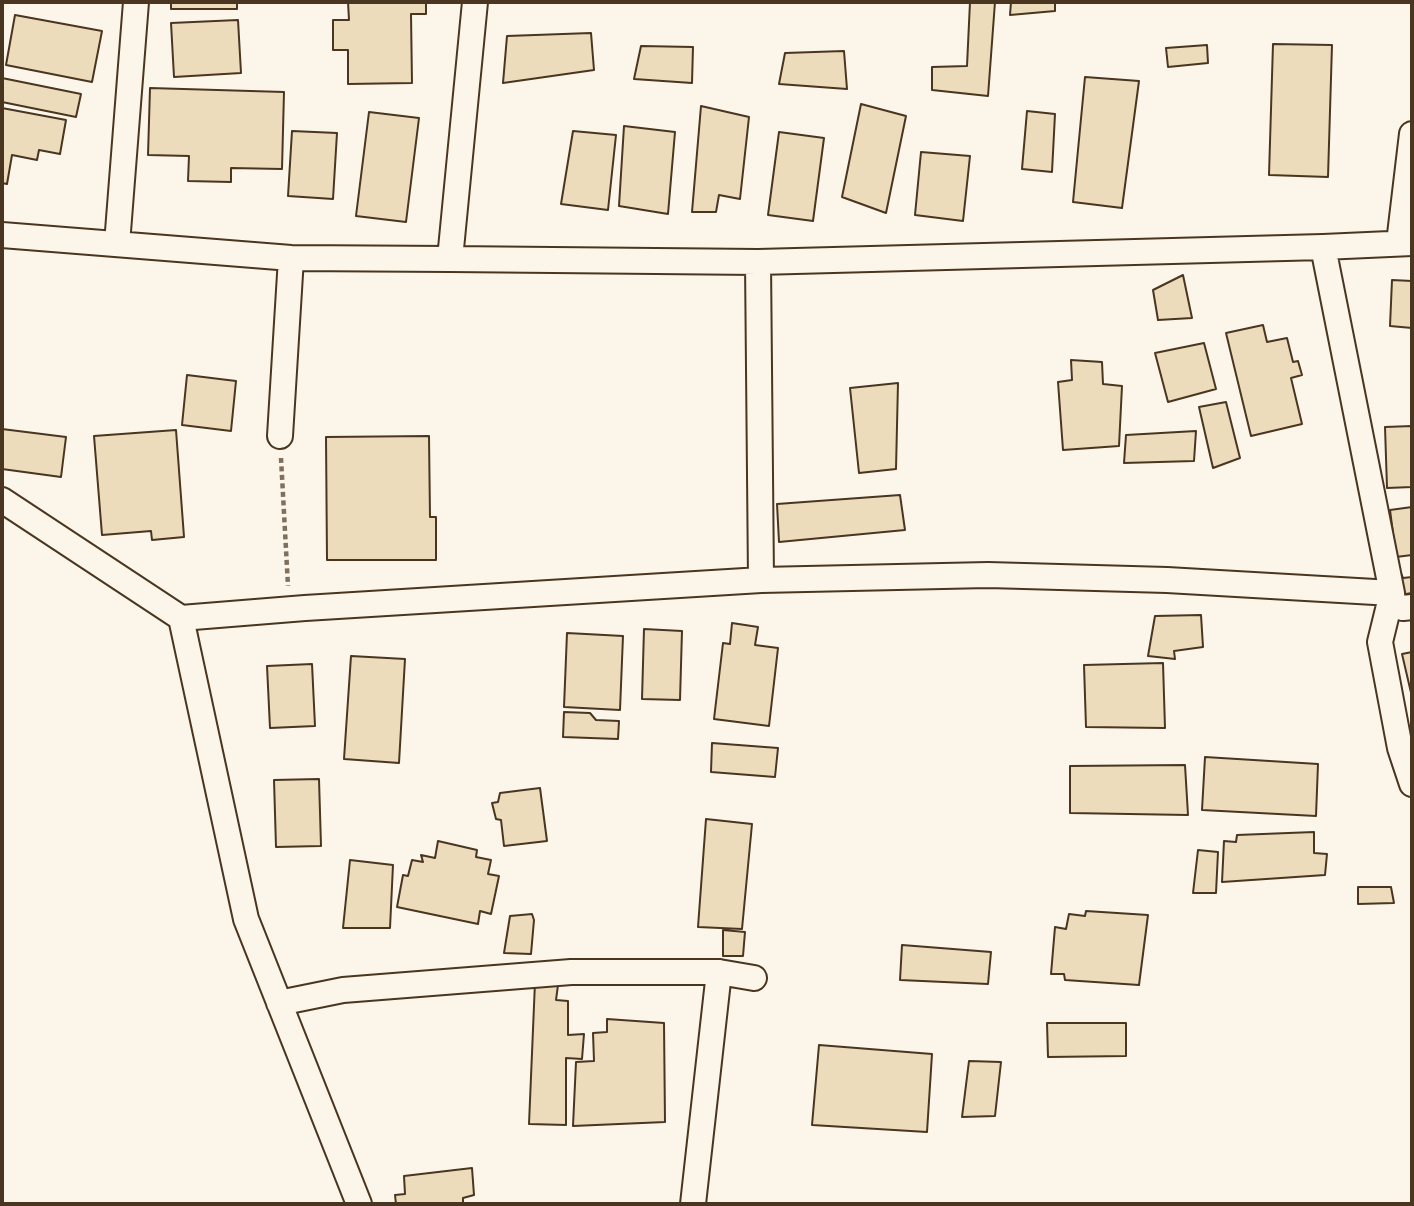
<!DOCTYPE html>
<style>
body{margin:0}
#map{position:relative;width:1414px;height:1206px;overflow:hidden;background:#fbf6e9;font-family:"Nunito Sans",sans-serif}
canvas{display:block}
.frame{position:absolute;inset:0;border:4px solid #4a3520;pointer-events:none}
</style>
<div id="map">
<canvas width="1414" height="1206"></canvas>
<div class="frame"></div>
</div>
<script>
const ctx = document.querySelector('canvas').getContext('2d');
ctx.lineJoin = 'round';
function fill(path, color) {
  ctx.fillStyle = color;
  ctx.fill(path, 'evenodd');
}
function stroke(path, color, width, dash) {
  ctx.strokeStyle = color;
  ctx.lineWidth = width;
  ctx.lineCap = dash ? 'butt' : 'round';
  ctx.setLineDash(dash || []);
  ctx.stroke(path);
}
const building = new Path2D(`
 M171,2H237V9H171Z
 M348,2H426V14H411L412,83L348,84V50H333V20H349Z
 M970,2H995L988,96L932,90V67L967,66Z
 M1011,2H1055V11L1010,15Z
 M15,15L102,31L92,82L6,65Z
 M238,20L241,73L174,77L171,23Z
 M591,33L594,70L503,83L507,36Z
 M1273,44L1332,45L1328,177L1269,175Z
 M1207,45L1208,63L1168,67L1166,48Z
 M641,46L693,47L692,83L634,79Z
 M844,51L847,89L779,84L785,53Z
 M1085,77L1139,81L1122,208L1073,202Z
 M2,78L81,94L76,117L2,102Z
 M150,88L284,92L282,169L231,168V182L188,181L189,156L148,155Z
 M861,104L906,116L886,213L842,197Z
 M701,106L749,117L740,199L719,195L716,212H692Z
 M2,108L66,120L60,154L39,150L37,160L12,155L7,184L2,183Z
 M1027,111L1055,114L1052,172L1022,169Z
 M369,112L419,118L406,222L356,216Z
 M624,126L675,132L668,214L619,206Z
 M292,131L337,133L333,199L288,196Z
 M573,131L616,135L608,210L561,204Z
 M779,132L824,138L813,221L768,215Z
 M921,152L970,156L963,221L915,215Z
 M1183,275L1192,318L1158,320L1153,290Z
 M1392,280L1412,281V328L1390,326Z
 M1263,325L1267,342L1287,338L1293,362L1298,361L1302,375L1291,378L1302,424L1251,436L1226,333Z
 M1204,343L1216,389L1168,402L1155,353Z
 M1071,360L1102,362L1103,384L1122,386L1119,446L1063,450L1058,382L1072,380Z
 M187,375L236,381L231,431L182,425Z
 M898,383L896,469L859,473L850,388Z
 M1226,402L1240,458L1213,468L1199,407Z
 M1412,426V487L1387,488L1385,427Z
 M2,429L66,437L61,477L2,469Z
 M176,430L184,537L152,540L151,531L102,535L94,436Z
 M1196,431L1194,461L1124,463L1126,435Z
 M429,436L430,517H436V560H327L326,437Z
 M900,495L905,530L779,542L777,504Z
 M1412,507V555L1396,557L1390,510Z
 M1399,569L1403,578L1412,577V593L1400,595Z
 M1201,615L1203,647L1174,651L1175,659L1148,656L1155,616Z
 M732,623L758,627L755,645L778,648L769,726L714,719L723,643L730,644Z
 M644,629L682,631L680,700L642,699Z
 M567,633L623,636L620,710L564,707Z
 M1412,652V697L1402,654Z
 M351,656L405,659L399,763L344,759Z
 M1163,663L1165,728L1086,727L1084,665Z
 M312,664L315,726L270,728L267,666Z
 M564,712L590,713L596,720L619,721L618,739L563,737Z
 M712,743L778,748L775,777L711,772Z
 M1205,757L1318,764L1316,816L1202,810Z
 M1185,765L1188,815L1070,813V766Z
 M319,779L321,846L276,847L274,780Z
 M540,788L547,841L504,846L501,820L496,819L492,803L498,802L500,793Z
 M706,819L752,824L742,929L698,927Z
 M1314,832V853L1327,854L1325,875L1222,882L1224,841L1236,842L1237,835Z
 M438,841L477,850L476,857L491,860L488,874L499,876L491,914L480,911L478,924L397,907L403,875L408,876L412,860L423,862L421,855L435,858Z
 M1198,850L1218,852L1216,893H1193Z
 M350,860L393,865L390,928H343Z
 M1358,887H1391L1394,903L1358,904Z
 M1086,911L1148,915L1139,985L1065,980L1064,974H1051L1055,927L1066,929L1069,914L1085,916Z
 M532,914L534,920L531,954L504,953L510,916Z
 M723,930L745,932L743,956H723Z
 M902,945L991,952L988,984L900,980Z
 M535,982L558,985L556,1000L568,1001V1035L584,1034L582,1059L566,1058V1125L529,1124Z
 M607,1019L664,1023L665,1122L573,1126L576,1062L594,1061L593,1033L607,1032Z
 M1047,1023H1126V1056L1048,1057Z
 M819,1045L932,1054L927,1132L812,1125Z
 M969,1061L1001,1062L995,1116L962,1117Z
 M472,1168L474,1195L463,1198V1204H396L395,1195L405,1194L404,1176Z`);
fill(building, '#ecdcbc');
stroke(building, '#4a3520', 2);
const minor = new Path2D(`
 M2,235L291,258L450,259L758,262L1323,247L1412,243
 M1399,243L1412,134
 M117,244L136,2
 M1323,247L1392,593L1380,642L1400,748L1412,784
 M450,259L475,2
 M758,262L761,580
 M280,436L291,258
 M2,500L181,618L305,608L761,580L988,575L1167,580L1392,593L1393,604L1403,608L1412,607
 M181,618L246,919L359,1204
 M279,1003L343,990L571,972H719L754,978
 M693,1204L719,972`);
stroke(minor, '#4a3520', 28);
stroke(new Path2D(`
 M281,458L288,586`), '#7f6f5c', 4.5, [5, 3.5]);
stroke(minor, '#fbf6e9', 24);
</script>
